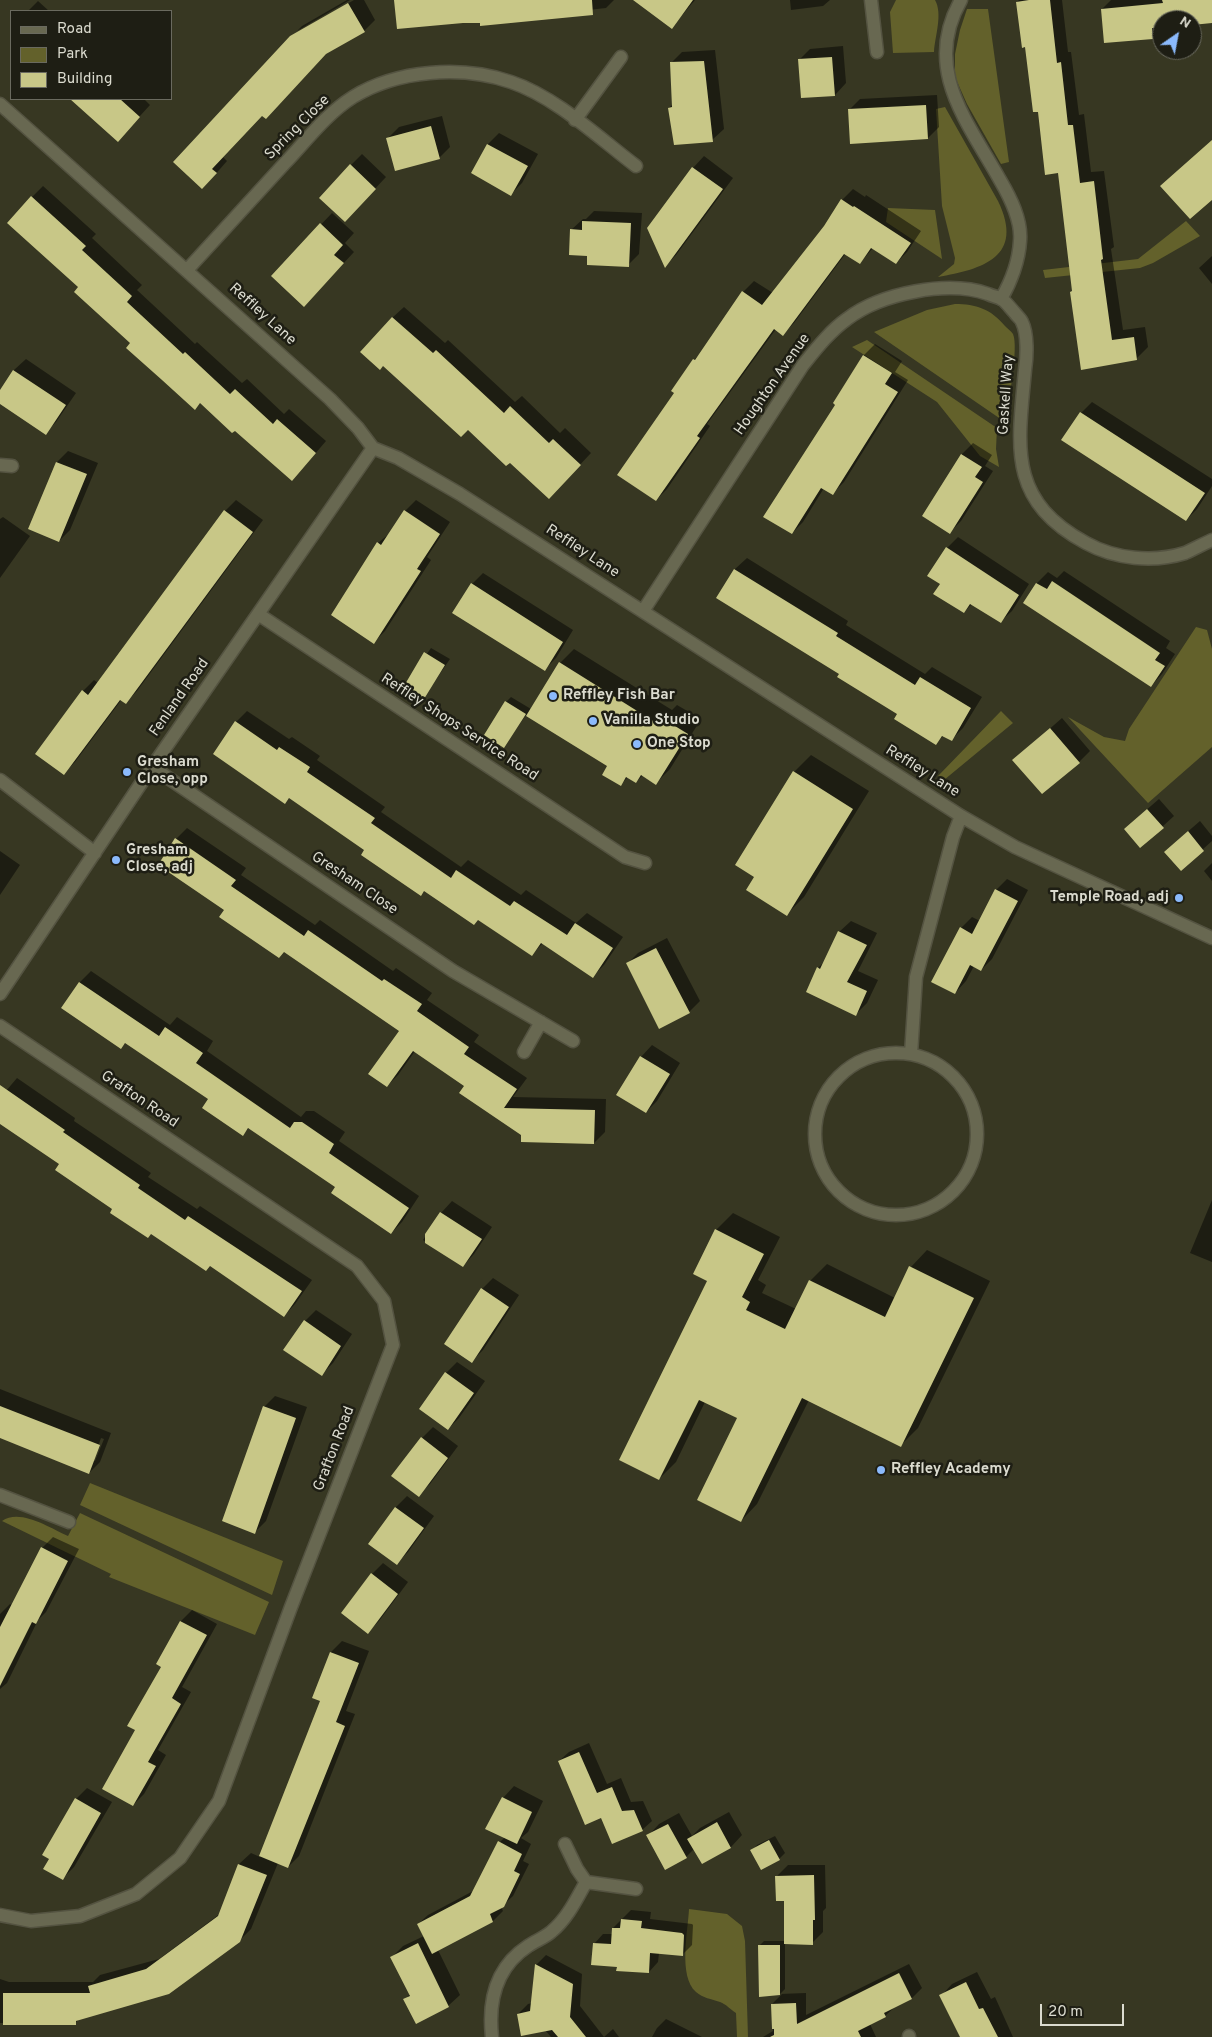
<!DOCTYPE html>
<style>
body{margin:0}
#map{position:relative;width:1212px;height:2037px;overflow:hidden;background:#373722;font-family:Overpass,sans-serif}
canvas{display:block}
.legend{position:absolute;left:10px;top:10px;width:162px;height:90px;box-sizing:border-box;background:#1e1e14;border:1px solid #6a6a5f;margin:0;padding:6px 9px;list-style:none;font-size:15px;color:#dbdbcf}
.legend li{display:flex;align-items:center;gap:10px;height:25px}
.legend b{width:25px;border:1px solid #6a6a5f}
.north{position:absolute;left:1152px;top:10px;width:50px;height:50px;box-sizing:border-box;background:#1e1e14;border:1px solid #6a6a5f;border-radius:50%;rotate:33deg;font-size:14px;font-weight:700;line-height:20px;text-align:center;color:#dbdbcf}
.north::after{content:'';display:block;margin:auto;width:18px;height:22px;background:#8bbafc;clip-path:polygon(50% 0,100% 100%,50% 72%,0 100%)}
.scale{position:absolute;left:1040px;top:2004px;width:84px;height:22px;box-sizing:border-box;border:2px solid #dbdbcf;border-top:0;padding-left:6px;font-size:15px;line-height:18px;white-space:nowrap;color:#dbdbcf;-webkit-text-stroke:4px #1e1e14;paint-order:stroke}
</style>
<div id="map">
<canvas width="1212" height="2037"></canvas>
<ul class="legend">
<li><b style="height:6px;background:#686851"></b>Road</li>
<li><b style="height:14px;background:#63612b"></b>Park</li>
<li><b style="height:14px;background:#c8c787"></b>Building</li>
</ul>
<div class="north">N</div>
<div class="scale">20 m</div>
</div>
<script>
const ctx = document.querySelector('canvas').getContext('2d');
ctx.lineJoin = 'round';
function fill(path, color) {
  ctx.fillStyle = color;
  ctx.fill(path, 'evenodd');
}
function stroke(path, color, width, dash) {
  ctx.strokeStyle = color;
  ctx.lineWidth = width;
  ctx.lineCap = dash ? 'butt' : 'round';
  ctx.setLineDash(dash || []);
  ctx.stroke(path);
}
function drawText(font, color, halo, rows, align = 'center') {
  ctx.font = font + ' Overpass,sans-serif';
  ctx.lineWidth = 5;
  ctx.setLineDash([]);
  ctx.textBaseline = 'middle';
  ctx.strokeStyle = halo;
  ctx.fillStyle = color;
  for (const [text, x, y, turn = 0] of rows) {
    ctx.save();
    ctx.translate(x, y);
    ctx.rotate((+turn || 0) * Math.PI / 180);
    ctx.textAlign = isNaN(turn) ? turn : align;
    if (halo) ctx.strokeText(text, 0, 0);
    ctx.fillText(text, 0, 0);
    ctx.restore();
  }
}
fill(new Path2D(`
 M896,0H935C943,14 935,36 934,52L893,53L890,12Z
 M967,9H988L1009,162L1001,164L967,104L955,77V54L960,30Z
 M945,107L998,201C1025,257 983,269 938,277L954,264L955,258L942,206L936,109Z
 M888,208L935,210L942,259L886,222Z
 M1186,221L1200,236L1153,263L1140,268L1045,278L1043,270L1138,259Z
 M955,304C976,304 991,309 1005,326C1007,328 1011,331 1013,334C1019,347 1008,406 1005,422L874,332L927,310Z
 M867,340L997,428L996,449L999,467L980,456L937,402L852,347Z
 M1196,627L1207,630L1212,649V747L1148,803L1068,717L1104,737L1125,741L1129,729Z
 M1001,711L1013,723L944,780L938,776Z
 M90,1483L283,1561L272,1595L80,1505Z
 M80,1513L269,1602L255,1635L109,1577L111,1574L2,1521C20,1508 50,1528 68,1536Z
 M689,1909L727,1914L742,1926L745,1941L748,2037H737L736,2013C731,2010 726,2004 720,2002C711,1999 703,1998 696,1992C678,1976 688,1931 689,1909Z`), '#63612b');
fill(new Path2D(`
 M347,0H350L297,31L302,26Z
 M354,0H364L375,20L364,31L327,52L262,114L223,157L227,161L213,177L175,162L290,37Z
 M395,0H614L606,8L481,22Z
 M637,0H695L672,27Z
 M790,0H830L823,6L791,10Z
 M1019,0H1062L1068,52H1071L1079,115L1084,114L1091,172L1104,171L1114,247L1111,249L1123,330L1145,327L1148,347L1136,359L1082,368L1059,172L1039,110L1017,2Z
 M1111,0H1212V22L1192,24V20H1162V28L1153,38L1102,9Z
 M38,1L49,11H28Z
 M843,46L846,83L835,95L799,60L810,49Z
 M715,50L724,129L712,140L669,108L673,104L671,63L682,52Z
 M937,95L939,127L928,138L849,110L860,99Z
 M73,99H144L150,105L118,140Z
 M442,116L450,147L439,158L388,138L399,127Z
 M499,133L538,154L522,183L511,194L472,173L488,144Z
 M362,154L386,177L356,209L351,165Z
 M704,156L733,178L676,255L665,266L648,229L693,168Z
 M43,186L96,234L92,238L142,285L137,290L195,344L197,342L242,383L247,379L284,414L289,409L326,441L303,468L132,343L80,287L32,197Z
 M853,189L865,197L866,195L921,231L907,252L896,263L873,248L860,263L846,253L794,323L783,334L776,329L707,424L710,426L667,489L656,500L675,392L694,360L702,352L743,292L754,281L773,293L825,226L842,200Z
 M594,211L642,213L639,254L628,265L588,255L571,230L583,219H586Z
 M332,213L354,233L345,243L354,252L315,294L272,276Z
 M1212,256V284L1199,268Z
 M404,307L445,343L448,340L515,402L522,396L560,433L565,428L591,453L560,486L392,318Z
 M875,344L902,361L895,372L908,380L844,482L833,493L824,488L803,522L792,533L837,404L835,403L864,355Z
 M26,359L76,393L56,422L45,433L0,402V392L14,370Z
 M1092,402L1212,479V486L1197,509L1186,520L1081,413Z
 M973,443L992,455L985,466L993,471L961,521L950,532L924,515L962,454Z
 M68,451L98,463L70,530L59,541L30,529L57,462Z
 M236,500L263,520L137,691L126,702L122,699L75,762L64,773L83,691L94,680L98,683L225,511Z
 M416,500L450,522L427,557L431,560L385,631L374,642L378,543L390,533L405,511Z
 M3,517L30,536L0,578V519Z
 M958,537L1029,584L1012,611L1000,622L972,604L964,612L941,584L947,548Z
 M747,558L848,621L846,625L925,674L932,667L982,697L963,728L951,740L944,735L936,743L899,714L841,673L718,597L735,569Z
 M1064,571L1170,641L1166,648L1175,654L1162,674L1151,686L1025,602L1037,583L1048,572L1057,578Z
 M483,573L573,630L556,658L545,669L472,584Z
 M431,648L450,659L424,697L405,685Z
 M574,649L672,710L677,705L701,719L670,769L656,783L643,775L636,782L628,777L621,784L609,766L526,715L504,746L506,702L511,697L531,709L560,663Z
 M247,711L289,739L292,737L320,756L317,760L385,807L381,812L461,867L468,860L521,895L526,890L576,923L587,913L623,937L604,965L593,976L543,943L532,954L479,919L366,849L290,797L285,803L215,754L236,722Z
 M1062,718L1090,751L1079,762L1014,760Z
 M811,755L869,791L804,897L787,914L756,877L794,772Z
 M1159,799L1174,816L1141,846L1137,818Z
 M1200,821L1212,836V841L1181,869L1177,841Z
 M187,828L246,868L241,875L315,925L320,920L393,971L396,968L432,993L427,1000L479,1035L474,1042L527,1078L513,1097L606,1099L605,1132L594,1143L522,1134L465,1086L415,1051L398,1075L387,1086L401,1031L226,910L176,839Z
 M0,851L20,865L0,895Z
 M1212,863V881L1204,871Z
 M1007,879L1028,890L992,959L981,970L974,966L966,981L955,993L961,928L972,917L980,921L996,890Z
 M851,921L877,933L858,971L878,980L867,1003L856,1014L818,968L825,961L839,932Z
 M667,938L700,1001L689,1012L627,964L638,953Z
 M91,971L170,1025L177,1017L213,1041L207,1051L301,1117L306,1111H314L345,1132L339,1141L419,1196L402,1222L391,1233L337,1187L249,1128L243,1134L210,1099L126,1042L121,1047L63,1008L80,982Z
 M652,1045L680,1063L657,1101L646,1112L641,1057Z
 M17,1078L75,1118L74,1121L151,1173L148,1177L197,1209L200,1206L312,1280L295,1304L284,1316L211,1265L114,1208L60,1164L0,1123V1098Z
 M1212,1200V1262L1190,1253Z
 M452,1201L492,1227L474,1254L463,1266L423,1240L441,1213Z
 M733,1213L780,1237L758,1280L766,1285L762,1293L796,1309L810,1281L827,1264L895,1298L911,1267L927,1250L990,1281L918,1428L901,1445L809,1400L757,1504L741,1521L738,1418L705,1402L676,1462L659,1479L709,1281L716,1230Z
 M493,1278L519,1295L483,1350L472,1361L482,1289Z
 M316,1310L352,1334L333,1363L322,1374L305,1321Z
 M457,1362L485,1381L459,1418L448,1429L446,1373Z
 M0,1389L111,1433L100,1462L89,1473L0,1436ZM101,1438L104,1439L95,1461H93Z
 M275,1396L307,1407L266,1521L255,1532L264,1407Z
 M433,1427L458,1446L430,1484L418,1495L422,1438Z
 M407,1496L434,1516L408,1552L397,1563L370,1543L396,1507Z
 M53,1537L79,1549L46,1612L38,1620L7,1683L0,1689V1614L10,1604L12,1605L42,1548Z
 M383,1563L408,1582L379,1621L368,1632L372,1574Z
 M192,1610L217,1624L182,1687L191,1692L158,1750L166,1755L144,1794L133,1805L137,1730L162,1666L158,1664L181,1621Z
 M342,1641L369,1651L346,1711L355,1714L299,1856L288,1867L278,1863L251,1929L239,1941L80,2018L75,2023H0V1979L9,1982H93L100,1975L159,1959L221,1913L239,1864L251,1853L260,1857L322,1701L331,1652Z
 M589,1743L607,1784L621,1778L631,1802L643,1801L652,1821L642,1830L602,1817L559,1761L569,1752Z
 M514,1786L543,1801L528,1832L521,1838L531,1844L523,1861L529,1864L513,1896L501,1907L503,1911L493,1921L438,1950L460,1995L448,2006L405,2000L410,1994L392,1957L403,1946L424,1936L418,1924L428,1915L475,1890L500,1842L505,1837L503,1798Z
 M87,1788L112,1802L74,1867L63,1878L50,1858L76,1799Z
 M729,1812L742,1835L731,1847L702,1863L694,1849L686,1857L648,1836L659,1824L679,1813L692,1836L700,1828Z
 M775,1836L785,1853L779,1859L761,1868L752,1851L757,1845Z
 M788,1865H825L826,1908L823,1911V1932L812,1943H785V1989L780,1994L806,1993V2015L909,1964L922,1988L912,1998L896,2006L885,2016L870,2024L876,2037H763L773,2031L772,2004L782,1994L760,1996L759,1946L764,1941H785L786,1900L776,1877Z
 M631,1910L651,1912L650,1919L692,1924L693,1925L692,1945L682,1955L659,1953L658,1962L649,1972L618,1965L594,1944L603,1934H613V1928Z
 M546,1955L582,1974L580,2006L604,2037L613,2029L619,2037H551L545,2030L518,2014L528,2004L532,2003L536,1965Z
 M977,1972L991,1999L995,1997L1013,2037H961L941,1996L952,1984Z
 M666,2019L702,2037H652L657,2028Z`), '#0007');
fill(new Path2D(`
 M394,0H592L593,15L480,26V23H463L397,29Z
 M633,0H693L672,29Z
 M1029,0H1050L1057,63L1061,62L1068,125H1073L1080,183L1094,181L1103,259L1101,260L1112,340L1134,337L1137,360L1081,370L1070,292L1072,291L1058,173L1045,175L1038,112H1033L1025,47L1022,48L1016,2Z
 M1162,0H1212V23L1192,25V20H1162V28H1152L1153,39L1104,43L1101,9L1163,3Z
 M348,3L365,32L326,54L266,119L262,116L212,169L217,173L202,189L173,162L290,36Z
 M832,57L835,96L801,98L798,59Z
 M704,61L713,142L674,145L668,108L672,107L670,62Z
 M70,99H120L140,117L118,142Z
 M926,105L928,139L850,144L848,109Z
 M431,126L440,159L395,171L386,138Z
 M1212,140V200L1190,219L1160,186Z
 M487,144L528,166L511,196L471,173Z
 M350,164L376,189L345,222L319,198Z
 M692,167L723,189L665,268L647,228Z
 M31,196L86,246L82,250L132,296L127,302L183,354L185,352L230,394L235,389L273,424L277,419L316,453L292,481L235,431L232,433L200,403L195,410L162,380L126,348L130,343L74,292L78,287L7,223Z
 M841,199L853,207L854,206L911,243L896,264L871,248L860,264L844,254L783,336L774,329L697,436L700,438L656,501L617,475L674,393L671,391L693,359L695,360L742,291L762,305L824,226Z
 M582,221L631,223L629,267L587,265V256L569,255L570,229L582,230Z
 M320,223L343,245L334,255L344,263L304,307L271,276Z
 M392,317L433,353L436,350L504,413L510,406L549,443L553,439L581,465L549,499L510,463L506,466L468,430L461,437L383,366L380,370L360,352Z
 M863,355L892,373L885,384L898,392L833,495L821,488L792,534L763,517L835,405L833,403Z
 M13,370L66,405L46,435L0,404V390Z
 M1080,412L1205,493L1186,521L1061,440Z
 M961,454L982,467L975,477L983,482L950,534L922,516Z
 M56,462L87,474L59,542L28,529Z
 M224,510L253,532L126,704L120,700L64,775L35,754L82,690L88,695Z
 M404,510L440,534L417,569L421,571L374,644L331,615L377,542L381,545Z
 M946,547L1019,595L1001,623L970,604L964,613L933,594L940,584L927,576Z
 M734,569L838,633L836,636L915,685L920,677L971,708L952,741L942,736L936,745L894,719L897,714L837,677L839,674L716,598Z
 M1052,581L1160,653L1155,660L1165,666L1151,687L1023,603L1036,583L1047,589Z
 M471,583L563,642L545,671L452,613Z
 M424,652L445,665L424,699L404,686Z
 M559,662L658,724L662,718L688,734L656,785L641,775L636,783L626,777L621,786L602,775L607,766L526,716Z
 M505,701L526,714L504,748L484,735Z
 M235,721L277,750L279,747L310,767L307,772L375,818L371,823L451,878L456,870L510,906L514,901L567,935L575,923L613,948L593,978L541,943L532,956L478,920L474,925L424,891L421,896L361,855L364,850L289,798L285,804L213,754Z
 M1050,728L1080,763L1042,794L1012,760Z
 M793,771L853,809L787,916L746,890L754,877L735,865Z
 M1147,809L1164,828L1140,848L1124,829Z
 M1188,831L1204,851L1181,871L1164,852Z
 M175,838L236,880L231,886L304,936L308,930L382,981L384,979L422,1004L417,1011L469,1047L464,1054L517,1089L504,1108L595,1110L594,1144L521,1142V1135L459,1093L464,1086L413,1051L387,1087L368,1074L399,1031L284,952L279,958L219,917L224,910L158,865Z
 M995,889L1018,901L981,971L970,965L955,994L931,982L960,927L972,934Z
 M838,931L867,945L847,982L867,991L856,1016L806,992L817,967L820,969Z
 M656,948L690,1013L659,1029L626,963Z
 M79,982L159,1036L165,1027L203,1053L196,1063L290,1128L294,1122H302L334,1144L329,1153L409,1208L391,1234L331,1193L335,1187L248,1128L243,1136L202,1108L208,1099L125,1043L121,1049L61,1008Z
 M640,1056L670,1074L646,1113L616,1095Z
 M0,1085L65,1130L63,1132L140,1185L138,1188L185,1220L188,1216L302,1291L284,1317L210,1266L206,1271L151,1234L148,1238L110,1213L112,1209L55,1170L59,1164L0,1124Z
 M440,1212L482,1239L463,1267L425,1243V1234Z
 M715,1229L764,1254L742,1297L750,1302L746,1310L785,1329L809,1280L885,1317L909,1266L974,1298L901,1447L802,1398L741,1522L697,1500L737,1418L699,1400L659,1480L619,1460L707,1281L693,1274Z
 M481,1288L509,1307L472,1363L444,1344Z
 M304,1320L341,1346L322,1376L283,1350Z
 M445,1372L474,1393L448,1430L419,1409Z
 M0,1406L100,1445L89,1474L0,1438Z
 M263,1406L296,1418L255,1534L222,1521Z
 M421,1437L448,1458L419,1497L391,1476Z
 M395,1507L424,1528L397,1565L368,1544Z
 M41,1547L68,1561L36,1624L32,1622L0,1686V1627Z
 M371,1573L398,1594L368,1634L341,1613Z
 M180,1621L207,1635L172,1698L181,1704L148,1762L156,1766L133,1806L102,1789L135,1730L127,1726L161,1667L156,1664Z
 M330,1652L359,1663L336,1722L345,1726L288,1868L259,1856L320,1701L312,1698Z
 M579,1752L597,1793L612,1787L622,1811L634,1810L643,1831L612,1844L601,1818L585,1825L558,1761Z
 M502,1797L532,1812L517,1844L485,1829Z
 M75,1798L101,1813L63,1880L43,1869L49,1859L42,1855Z
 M717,1822L731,1848L702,1864L687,1839Z
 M668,1824L687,1858L665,1870L646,1835Z
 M769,1840L780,1860L761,1870L750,1850Z
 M498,1841L522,1854L514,1871L520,1874L504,1907L490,1914L493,1922L432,1954L417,1924L470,1896Z
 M238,1864L267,1875L240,1942L169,1994L76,2021V2025H3V1993H90L88,1986L146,1969L218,1916Z
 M814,1875L815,1920H813V1945L784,1944V1901H776L775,1876Z
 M621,1919L642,1921L641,1928L682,1933L684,1935L683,1956L650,1953L649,1973L616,1971L617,1967L591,1965L593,1943L611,1944L612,1928H620Z
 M418,1943L449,2007L416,2024L403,1999L410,1996L390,1957Z
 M758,1945H780V1995L759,1997Z
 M535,1964L573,1984L570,2017L586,2037H558L552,2030L521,2036L517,2014L530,2011Z
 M899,1973L912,1999L884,2013L886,2017L858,2031L861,2037H770L774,2035V2029H772L771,2004L796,2003L797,2024Z
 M966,1982L979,2009L983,2008L998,2037H960L939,1995Z`), '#c8c787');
const minor = new Path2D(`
 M871,0L877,52
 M961,0C922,68 967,121 1000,180C1010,197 1022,220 1020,241C1019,260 1011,282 1001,299
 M0,104L330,399L358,428L373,448L398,458L460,494L961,816L1015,847L1212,938
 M575,120L621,57
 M187,270C220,234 252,199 285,163C306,141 326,114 353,97C397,70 461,65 511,82C556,97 599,138 636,166
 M0,465L12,466
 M643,611L803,365C816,349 830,331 847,319C881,293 948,280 988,294C992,296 998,297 1002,299C1007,303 1011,309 1015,313C1017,316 1021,319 1022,322C1028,334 1027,357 1025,370C1018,447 1007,500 1086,543C1115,559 1153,563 1185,553C1194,549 1203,544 1212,540
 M258,614L625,857L645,863
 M152,767L453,971L573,1041
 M0,780L95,853
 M0,994L152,767L373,448
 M0,1026L357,1266L384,1301L393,1345L291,1607L219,1801L180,1858L136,1894L80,1916L31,1921L0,1915
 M524,1052L541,1022
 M815 1134a81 81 0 1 1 162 0a81 81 0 1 1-162 0Z
 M911,1054L916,977L953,837L961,816
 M0,1495L69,1522
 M586,1882L636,1889
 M909,2036V2037
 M492,2037C488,2001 496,1967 528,1946C535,1941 544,1938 551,1932C567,1919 576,1900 586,1882L577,1869L565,1844`);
stroke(minor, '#545341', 15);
stroke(minor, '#686851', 12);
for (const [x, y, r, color] of [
 [553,696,5,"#8bbafc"],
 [593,721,5,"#8bbafc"],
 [637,744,5,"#8bbafc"],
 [127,772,5,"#8bbafc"],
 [116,860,5,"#8bbafc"],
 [1179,898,5,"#8bbafc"],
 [881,1470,5,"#8bbafc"]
]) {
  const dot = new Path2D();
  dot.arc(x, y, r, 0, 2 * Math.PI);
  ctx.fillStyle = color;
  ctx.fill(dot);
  stroke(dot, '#1e1e14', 2);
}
drawText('15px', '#dbdbcf', '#1e1e14', [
 ["Spring Close",298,128,-45],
 ["Reffley Lane",262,315,42],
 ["Houghton Avenue",773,385,-55],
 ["Gaskell Way",1007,395,-86],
 ["Reffley Lane",582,552,33],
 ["Fenland Road",180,698,-55],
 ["Reffley Shops Service Road",459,728,33],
 ["Reffley Lane",922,772,32],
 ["Gresham Close",354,884,34],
 ["Grafton Road",139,1100,34],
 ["Grafton Road",335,1449,-69]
]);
drawText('bold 15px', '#dbdbcf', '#1e1e14', [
 ["Reffley Fish Bar",563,696],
 ["Vanilla Studio",603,721],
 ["One Stop",647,744],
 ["Gresham",137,763],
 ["Close, opp",137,780],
 ["Gresham",126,851],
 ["Close, adj",126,868],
 ["Temple Road, adj",1169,898,"right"],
 ["Reffley Academy",891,1470]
], 'left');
</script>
